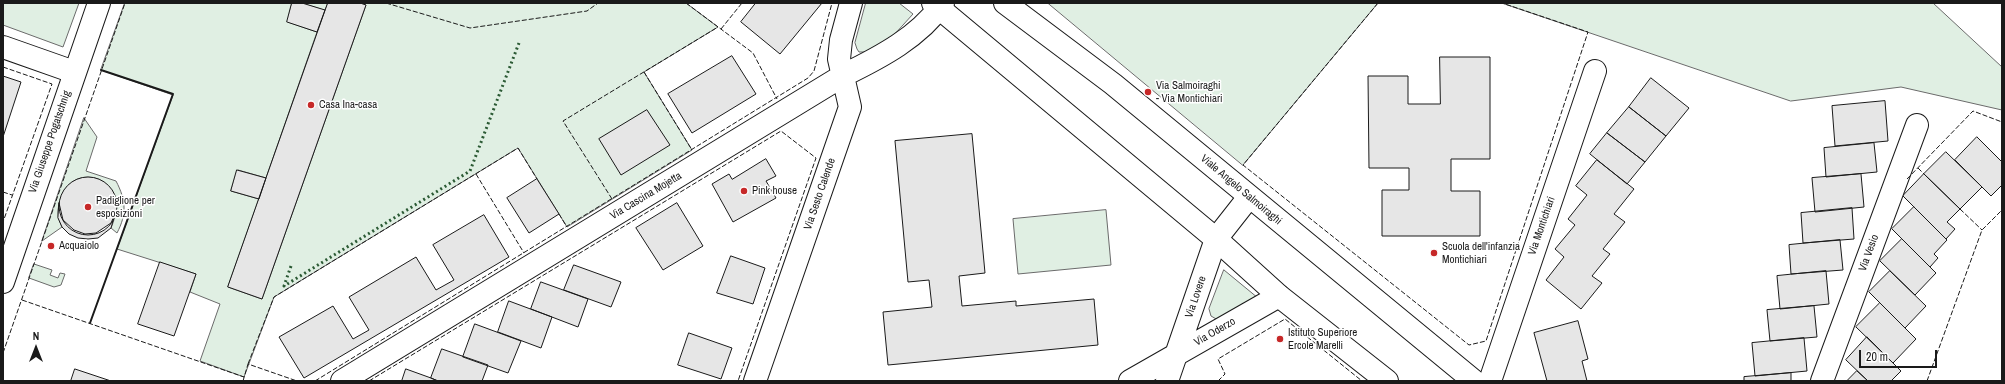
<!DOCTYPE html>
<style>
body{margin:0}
#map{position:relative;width:2005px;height:384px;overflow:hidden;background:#fff;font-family:"Archivo Narrow",sans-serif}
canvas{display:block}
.frame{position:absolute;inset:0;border:4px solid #1a1a1a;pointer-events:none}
.north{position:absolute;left:16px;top:328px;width:40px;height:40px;-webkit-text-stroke:3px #fff;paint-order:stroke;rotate:0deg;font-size:11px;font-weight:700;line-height:16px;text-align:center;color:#1a1a1a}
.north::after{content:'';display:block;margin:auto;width:14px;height:18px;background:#1a1a1a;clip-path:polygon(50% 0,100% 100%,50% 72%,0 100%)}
.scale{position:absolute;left:1859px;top:350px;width:78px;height:18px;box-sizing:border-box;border:2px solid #1a1a1a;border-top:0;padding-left:5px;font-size:12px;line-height:14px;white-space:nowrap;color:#1a1a1a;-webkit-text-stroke:3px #fff;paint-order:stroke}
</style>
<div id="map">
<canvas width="2005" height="384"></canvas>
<div class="frame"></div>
<div class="north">N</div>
<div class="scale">20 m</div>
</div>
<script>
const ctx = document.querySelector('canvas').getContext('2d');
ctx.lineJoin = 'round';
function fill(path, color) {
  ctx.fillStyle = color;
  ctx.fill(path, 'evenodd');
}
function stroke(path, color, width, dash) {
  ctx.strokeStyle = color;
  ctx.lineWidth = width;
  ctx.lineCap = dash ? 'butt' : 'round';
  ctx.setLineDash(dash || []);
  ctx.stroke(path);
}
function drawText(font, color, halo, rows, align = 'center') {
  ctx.font = font + ' "Archivo Narrow",sans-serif';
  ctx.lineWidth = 3;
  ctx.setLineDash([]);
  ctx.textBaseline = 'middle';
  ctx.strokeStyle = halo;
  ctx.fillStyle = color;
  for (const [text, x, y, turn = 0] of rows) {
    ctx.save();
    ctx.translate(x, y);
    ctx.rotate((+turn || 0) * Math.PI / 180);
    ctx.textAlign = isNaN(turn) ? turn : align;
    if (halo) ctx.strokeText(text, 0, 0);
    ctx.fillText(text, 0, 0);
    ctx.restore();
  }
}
const green = new Path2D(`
 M3,3H79L63,47L3,25Z
 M125,3H292L288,22L317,32L266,178L238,170L231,191L259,199L228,287L262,299L366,5L360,3H686L718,27L644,72L692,150L567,227L518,148L274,297L244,377L200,361L220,304L190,292L196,274L117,249L173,95L101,70Z
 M302,3H328L325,10Z
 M866,3H899L913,14L893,36L866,52H859L857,49L855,43Z
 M1048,3H1378L1243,165Z
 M1502,3H1933L2002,67V110L1901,87L1791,101Z
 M84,118L97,137L86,171L116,181C126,200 127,214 117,233L111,228C134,176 69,157 59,204C57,213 58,218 62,227L42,241Z
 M1106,210L1111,265L1018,274L1013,219Z
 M34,264L52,270L50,275L58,278L60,273L65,274L61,285L54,287L29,278Z
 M1224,270L1258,298L1218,320L1211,316L1209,309Z`);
fill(green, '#e0efe3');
stroke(green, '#6a6a6a', 1);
const building = new Path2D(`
 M292,3H302L325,10L317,32L287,22Z
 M328,3H360L366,5L262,299L228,287Z
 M756,3H822L780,54L741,22Z
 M732,56L756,94L692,133L668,94Z
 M1440,57H1490V159H1451V191H1480V236H1382V190H1409V168H1369L1368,76H1408V104H1440Z
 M3,76L21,82L3,137Z
 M1651,78L1689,108L1666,136L1629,107Z
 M1885,101L1888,141L1835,146L1832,106Z
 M1629,107L1666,136L1645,162L1607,133Z
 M647,110L670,145L621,175L599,139Z
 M1607,133L1645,162L1627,184L1590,154Z
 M972,134L985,273L959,276L962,306L1016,301V306L1094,299L1098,345L888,365L883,312L932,307L929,280L908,282L895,141Z
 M1977,137L2002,162V185L1991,196L1955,160Z
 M1874,143L1877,172L1826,177L1824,148Z
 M1946,152L1982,187L1960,209L1924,174Z
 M766,159L776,176L766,181L776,198L733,222L712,184L729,174L732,179Z
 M1597,160L1634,189L1614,214L1625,222L1603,249L1610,254L1592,276L1602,283L1581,309L1546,280L1564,257L1555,249L1575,225L1568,219L1587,195L1576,186Z
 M237,170L266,178L259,199L231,191Z
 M1861,174L1864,207L1815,212L1812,178Z
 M1924,174L1960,209L1947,222L1955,229L1946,239L1903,196Z
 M59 206a29 29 0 1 1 58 0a29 29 0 1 1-58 0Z
 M537,179L559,214L529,233L507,198Z
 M59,203L63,220L74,230L85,234L96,233L111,223L115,214L111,228L98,238L88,239L78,238L69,234L62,227L58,218Z
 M677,203L703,246L663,270L636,228Z
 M1914,207L1947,240L1934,254L1938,258L1930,267L1892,229Z
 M1852,208L1854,239L1803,243L1801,213Z
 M484,215L509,257L304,378L279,337L333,306L353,339L369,330L349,297L416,257L436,290L454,280L433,245Z
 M1902,239L1936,273L1915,295L1880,261Z
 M1840,240L1843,270L1791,274L1789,245Z
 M731,256L765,268L753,304L717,293Z
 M160,262L196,274L174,336L138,324Z
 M574,265L621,282L611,307L564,290Z
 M1826,271L1829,304L1780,309L1777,276Z
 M1890,271L1926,306L1905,328L1869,292Z
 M541,282L588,299L578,327L531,309Z
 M509,301L552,317L541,348L498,332Z
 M1880,303L1916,339L1893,363L1856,327Z
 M1814,306L1817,337L1770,341L1767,310Z
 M1578,321L1588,359L1582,361L1587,381H1547L1534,333Z
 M475,324L521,341L508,373L463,357Z
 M689,333L732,348L721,379L678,365Z
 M1867,337L1901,371L1891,381H1868L1846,360Z
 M1804,338L1807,371L1755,376L1752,343Z
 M442,349L488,365L482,381H438L431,378Z
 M75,369L111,381H71Z
 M406,369L431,378L438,381H402Z
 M1857,371L1868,381H1847Z
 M1791,373V381H1744V377Z`);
fill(building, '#e6e6e6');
stroke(building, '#1a1a1a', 1);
const street = new Path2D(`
 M3,47L74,72
 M3,282L99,3
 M342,381L844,75C881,57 919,37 943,3
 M755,381L850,107L839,59L841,40L851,3
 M1130,381L1279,296
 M1167,381L1216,239L1249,197
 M1490,381L1595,71
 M1822,381L1917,125`);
const secondary = new Path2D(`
 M933,3L1216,239L1279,296L1387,381
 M1005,3L1113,84L1474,381`);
stroke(street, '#1a1a1a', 24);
stroke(secondary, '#1a1a1a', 24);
stroke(street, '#fff', 22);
stroke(secondary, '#fff', 22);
stroke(new Path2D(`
 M291,266L284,286L470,171L519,43`), '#2b5a34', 3, [2, 3]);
stroke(new Path2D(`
 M386,3L470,28L587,11L598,3
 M686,3L753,53L777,99
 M1378,3L1243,165L1469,345L1486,341L1588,32L1502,3
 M721,29L742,3
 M3,67L52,84L3,222
 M644,72L692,150
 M1918,168L1924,174
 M476,174L524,253
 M1907,179L1973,111L2002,122
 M3,192L12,195
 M612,199L563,121L718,27
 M1960,209L1982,230
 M559,214L567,227
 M22,300L244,377
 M3,353L125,3
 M248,364L274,297L518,148L537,179
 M243,381L248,364L297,381
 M315,381L808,78L814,71L832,3
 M369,381L781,131L816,158L738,381
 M1218,381L1225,374L1218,359L1285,319L1362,381
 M1927,381L1982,230L2002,210`), '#1a1a1a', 1, [5, 2]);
stroke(new Path2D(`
 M90,323L173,94L101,70`), '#1a1a1a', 2);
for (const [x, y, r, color] of [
 [1148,92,4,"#c62828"],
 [311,105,4,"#c62828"],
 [744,191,4,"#c62828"],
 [88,207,4,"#c62828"],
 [51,246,4,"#c62828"],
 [1434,253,4,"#c62828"],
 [1280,339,4,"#c62828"]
]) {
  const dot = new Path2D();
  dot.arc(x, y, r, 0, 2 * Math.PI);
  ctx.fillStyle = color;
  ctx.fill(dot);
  stroke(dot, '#fff', 1.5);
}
drawText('11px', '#1a1a1a', '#fff', [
 ["Via Salmoiraghi",1156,86],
 ["- Via Montichiari",1156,99],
 ["Casa Ina-casa",319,105],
 ["Pink house",752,191],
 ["Padiglione per",96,201],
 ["esposizioni",96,214],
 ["Acquaiolo",59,246],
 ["Scuola dell'infanzia",1442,247],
 ["Montichiari",1442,260],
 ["Istituto Superiore",1288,333],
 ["Ercole Marelli",1288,346]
], 'left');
drawText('11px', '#1a1a1a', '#fff', [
 ["Via Giuseppe Pogatschnig",50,142,-71],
 ["Viale Angelo Salmoiraghi",1241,190,40],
 ["Via Sesto Calende",820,194,-71],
 ["Via Cascina Mojetta",646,196,-31],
 ["Via Montichiari",1542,226,-71],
 ["Via Vesio",1869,253,-70],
 ["Via Lovere",1196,297,-71],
 ["Via Oderzo",1215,332,-30]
]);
</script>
